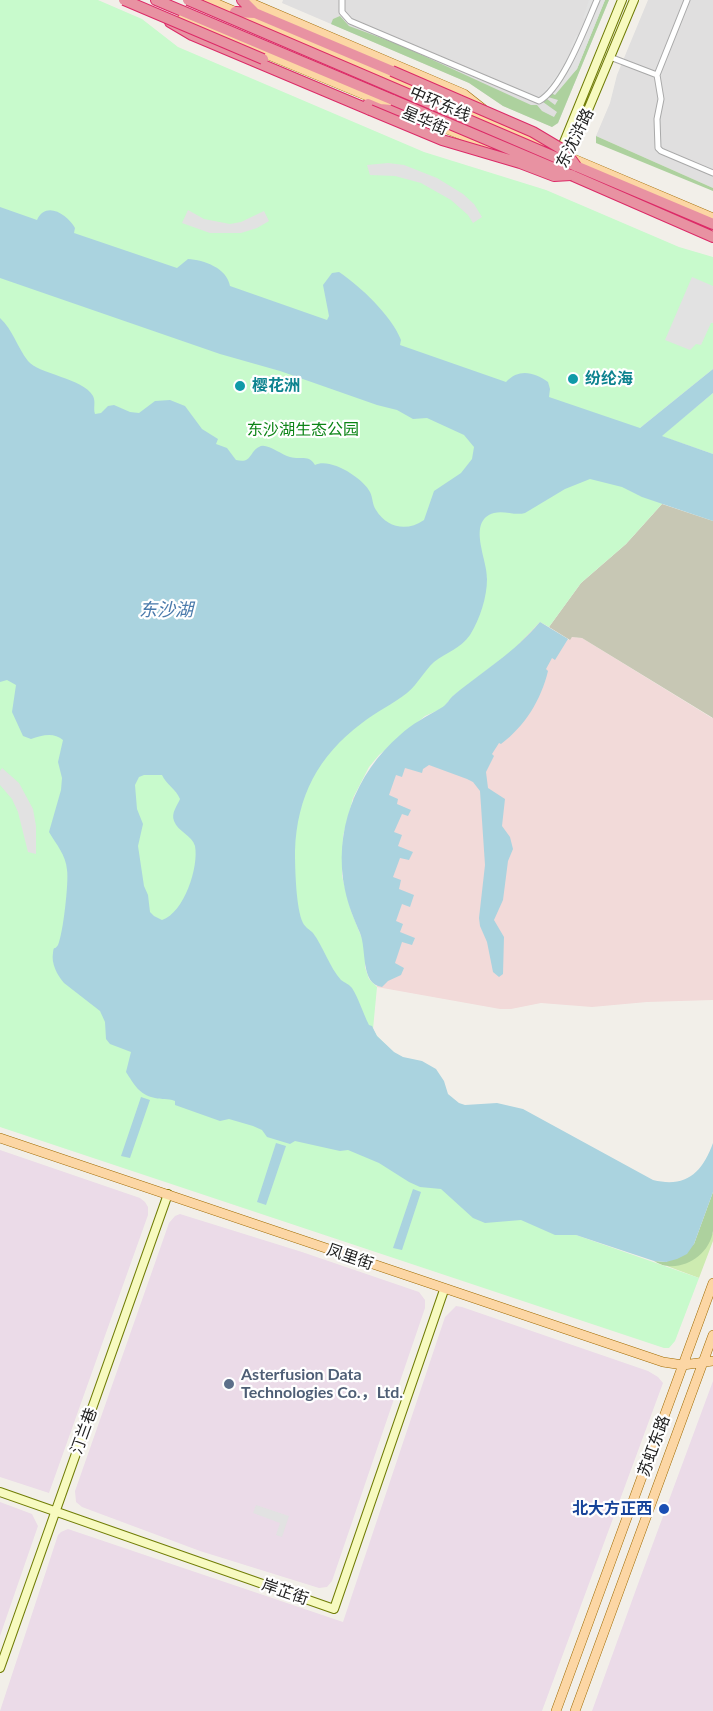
<!DOCTYPE html>
<meta charset="utf-8">
<style>
body{margin:0}
canvas{display:block;background:#f2efe9}
</style>
<canvas width="713" height="1711"></canvas>
<script>
const ctx = document.querySelector('canvas').getContext('2d');
ctx.lineJoin = 'round';
function fill(path, color) {
  ctx.fillStyle = color;
  ctx.fill(path, 'evenodd');
}
function stroke(path, color, width, dash) {
  ctx.strokeStyle = color;
  ctx.lineWidth = width;
  ctx.lineCap = dash ? 'butt' : 'round';
  ctx.setLineDash(dash || []);
  ctx.stroke(path);
}
function drawText(font, color, halo, rows, align = 'center') {
  ctx.font = font + ' Lato,"Noto Sans SC",sans-serif';
  ctx.lineWidth = 4.5;
  ctx.setLineDash([]);
  ctx.textBaseline = 'middle';
  ctx.strokeStyle = halo;
  ctx.fillStyle = color;
  for (const [text, x, y, turn = 0] of rows) {
    ctx.save();
    ctx.translate(x, y);
    ctx.rotate((+turn || 0) * Math.PI / 180);
    ctx.textAlign = isNaN(turn) ? turn : align;
    if (halo) ctx.strokeText(text, 0, 0);
    ctx.fillText(text, 0, 0);
    ctx.restore();
  }
}
fill(new Path2D(`
 M283,0H609L558,123L552,127L503,106L469,83L282,3Z
 M648,0H713V188L596,136L610,103L617,75Z`), '#e0dfdf');
fill(new Path2D(`
 M540,622L569,640L572,637L582,638L712,718L713,688V1000L647,1002L592,1007L541,1003L511,1009H500L377,987L353,798Z`), '#f2dad9');
fill(new Path2D(`
 M0,1150L140,1198L145,1202L148,1207V1215L49,1493L0,1477Z
 M180,1214L302,1252L419,1292L425,1300V1308L332,1581L327,1587L319,1588L200,1551L82,1507L76,1502L75,1491L169,1223L175,1216Z
 M456,1306L462,1307L648,1371L658,1377L663,1383L542,1711H0L58,1535L61,1532L68,1529L343,1622L445,1317Z
 M713,1381V1711H592L638,1584Z
 M0,1502L32,1514L38,1526L0,1636Z`), '#ebdbe8');
fill(new Path2D(`
 M662,504L713,521V718L582,638L572,637L570,640L549,627L581,583L626,544Z`), '#c7c7b4');
fill(new Path2D(`
 M713,1232V1241L699,1278L667,1266C688,1262 705,1252 713,1232Z`), '#cdebb0');
fill(new Path2D(`
 M605,0H609L558,123L552,127L503,106L469,83L331,24L333,19L340,16L349,26L400,45L531,105H537L542,111L554,117L557,112L543,102L547,99L555,105L558,100L548,97L577,69Z
 M596,136L713,188V191L596,143Z
 M713,1192C713,1205 713,1218 713,1231C710,1252 689,1268 668,1266C663,1266 658,1263 654,1261L666,1262L694,1244Z`), '#add19e');
fill(new Path2D(`
 M0,0H98L142,19L178,47L424,152L546,190L679,247L713,257V369L640,428L662,504L626,544L581,583L549,627L540,622L513,650L453,696L443,708L425,716L379,755L369,767L353,798L343,836L342,876L351,911L363,941L365,953V967L369,979L377,987L373,1029L377,1036L576,1235L699,1278L675,1341L669,1348H664L0,1127Z
 M713,393V454L661,436Z`), '#c8facc');
fill(new Path2D(`
 M589,0H605L577,69L555,95L545,90L571,55L574,49L570,47L576,35L580,36L587,19L583,18Z
 M388,163L404,165L437,178L463,194L474,204L482,217L473,223L468,215L451,200L421,183L395,176L370,175L367,165Z
 M188,210L204,219L230,224L241,222L264,211L269,221L257,228L241,233H210L182,223Z
 M692,277L713,286V323H711L701,345L696,344L690,350L665,340Z
 M2,768L19,783L33,809L36,826V854L28,852L18,812L12,799L0,785V771Z
 M256,1505L289,1516L282,1537L276,1535L280,1523L253,1513Z`), '#e2e2e2');
fill(new Path2D(`
 M0,207L37,220C46,200 68,215 75,228L74,233L177,268L188,259C204,260 227,268 230,286L327,320L329,316L323,285L332,273L339,272C360,286 392,316 401,340L400,345L506,382C519,368 534,372 548,382L550,389L549,397L640,428L713,369V393L662,436L713,454V521L642,497L622,487L590,479L565,489L525,513C515,516 504,510 494,513C466,521 488,560 487,579C487,597 480,619 470,635C460,649 447,652 434,662C424,671 418,684 407,693C393,704 376,712 362,723C318,756 297,796 295,851C295,868 296,909 303,923C305,927 310,930 313,933C323,946 330,968 341,980C345,983 349,984 352,988C359,999 363,1013 369,1025L372,1026L377,1036L394,1052L403,1057L422,1061L436,1069L444,1081L448,1094L459,1103L465,1105L497,1103L523,1109L653,1180C686,1188 702,1173 713,1143V1192L694,1244L687,1254L677,1259L666,1262L654,1261L576,1235H555L521,1220L485,1223L473,1218L441,1189L420,1187L409,1182L379,1163L348,1150L340,1151L295,1141L290,1144L267,1137L262,1130L253,1126L229,1119L220,1121L175,1105V1101C167,1098 162,1100 155,1098C139,1095 134,1084 126,1072L131,1052L110,1044L106,1039L105,1022L100,1011L64,983C57,975 51,963 53,953C54,945 54,951 58,945C63,935 69,881 67,870C66,855 56,844 49,832L61,790L62,778L58,762L63,740C54,732 42,735 31,739L23,736L12,712L16,685L7,680L0,682V318C13,330 17,347 28,361C38,374 83,378 93,396C96,402 93,408 95,414L101,413L108,406L114,405L130,412L139,413L155,401L170,400L185,406L202,429L218,439L216,444L227,448L236,460C252,464 249,452 259,447C266,442 281,455 290,457C300,460 309,454 315,465C330,457 363,478 370,492C373,498 372,504 376,510C387,528 407,532 424,520L434,491L461,473L472,459L474,447L464,435L427,418L413,419L397,410L377,405L280,371L220,354L0,278ZM144,775H162C166,784 176,789 180,799C177,806 171,813 174,821C178,832 192,835 195,846C199,867 184,913 162,920L154,916L150,912L148,895L144,886L138,846L143,824L137,809L135,785L139,777Z
 M540,622L568,639L555,660L552,658L546,669L548,671C541,700 525,726 501,744L499,743L492,754L494,756L486,772L488,788L505,799L502,826L510,837L513,849L508,861L503,900L494,920L504,937L503,974L499,977L493,972L487,942L480,926L479,918L485,865L480,791L473,782L467,779L429,765L423,769L422,773L405,768L402,777L396,775L389,795L398,799L397,804L411,810L408,816L402,814L394,832L402,835L398,846L413,852L409,860L400,858L393,877L401,880L399,889L414,895L410,907L402,904L396,921L403,924L400,932L415,938L412,945L402,942L395,963L404,968L401,975L388,981L382,987C360,984 367,950 360,933C354,919 348,905 345,890C333,832 355,774 400,735C413,723 426,717 441,708C447,705 449,699 454,695C483,671 515,652 540,622Z
 M141,1097L150,1100L130,1158L121,1156Z
 M276,1143L286,1146L266,1205L257,1202Z
 M413,1189L421,1192L402,1250L393,1248Z`), '#aad3df');
const street = new Path2D(`
 M342,0V12L350,21L539,101C563,88 586,25 597,0
 M687,0L657,75L661,99L657,119L658,148L661,151L713,173
 M610,57L657,75`);
const secondary = new Path2D(`
 M560,152L622,0
 M558,174L575,141L634,0
 M0,1492L334,1609L444,1290
 M0,1668L168,1194`);
const primary = new Path2D(`
 M208,0L546,144
 M244,0L464,94L483,109
 M182,19L512,156
 M569,157L713,218
 M0,1138L663,1362L683,1365L713,1361
 M556,1711L713,1283
 M575,1711L713,1335`);
const highway = new Path2D(`
 M156,0L393,100
 M242,0L255,13
 M235,12L255,13L392,71
 M170,22L192,35L370,110
 M368,104L380,109L401,111
 M576,166L713,224
 M571,175L713,237`);
stroke(street, '#a9a9a9', 7);
stroke(secondary, '#707d05', 10);
stroke(primary, '#a06b00', 10);
stroke(highway, '#dc2a67', 12);
stroke(street, '#fff', 5);
stroke(secondary, '#f7fabf', 8);
stroke(primary, '#fcd6a4', 9);
stroke(highway, '#e892a2', 10);
const highwayBridge = new Path2D(`
 M124,0L263,59
 M188,0L576,166
 M392,71L533,132L565,151L576,166
 M393,100L568,174
 M370,110L442,140L520,163L554,176L571,175`);
stroke(highwayBridge, '#dc2a67', 12, []);
stroke(highwayBridge, '#e892a2', 10);
for (const [x, y, r, color] of [
 [573,379,6,"#0f9aa8"],
 [240,386,6,"#0f9aa8"],
 [229,1384,6,"#5c6f8a"],
 [664,1509,6,"#1a4fb4"]
]) {
  const dot = new Path2D();
  dot.arc(x, y, r, 0, 2 * Math.PI);
  ctx.fillStyle = color;
  ctx.fill(dot);
  stroke(dot, '#fff', 2);
}
drawText('16px', '#222', '#fff', [
 ["中环东线",440,104,23],
 ["星华街",425,121,23],
 ["东沈浒路",575,138,-64],
 ["凤里街",350,1257,19],
 ["汀兰巷",84,1431,-70],
 ["苏虹东路",654,1446,-70],
 ["岸芷街",285,1592,19]
]);
drawText('bold 16px', '#0d838f', '#fff', [
 ["纷纶海",585,379],
 ["樱花洲",252,386]
], 'left');
drawText('16px', '#0c8416', '#fff', [
 ["东沙湖生态公园",303,430]
]);
drawText('bold 16px', '#4e5e75', '#fff', [
 ["Asterfusion Data",241,1375],
 ["Technologies Co.，Ltd.",241,1393]
], 'left');
drawText('bold 16px', '#164399', '#fff', [
 ["北大方正西",652,1509]
], 'right');
drawText('italic 18px', '#4a7aab', '#fff', [
 ["东沙湖",166,610]
]);
</script>
